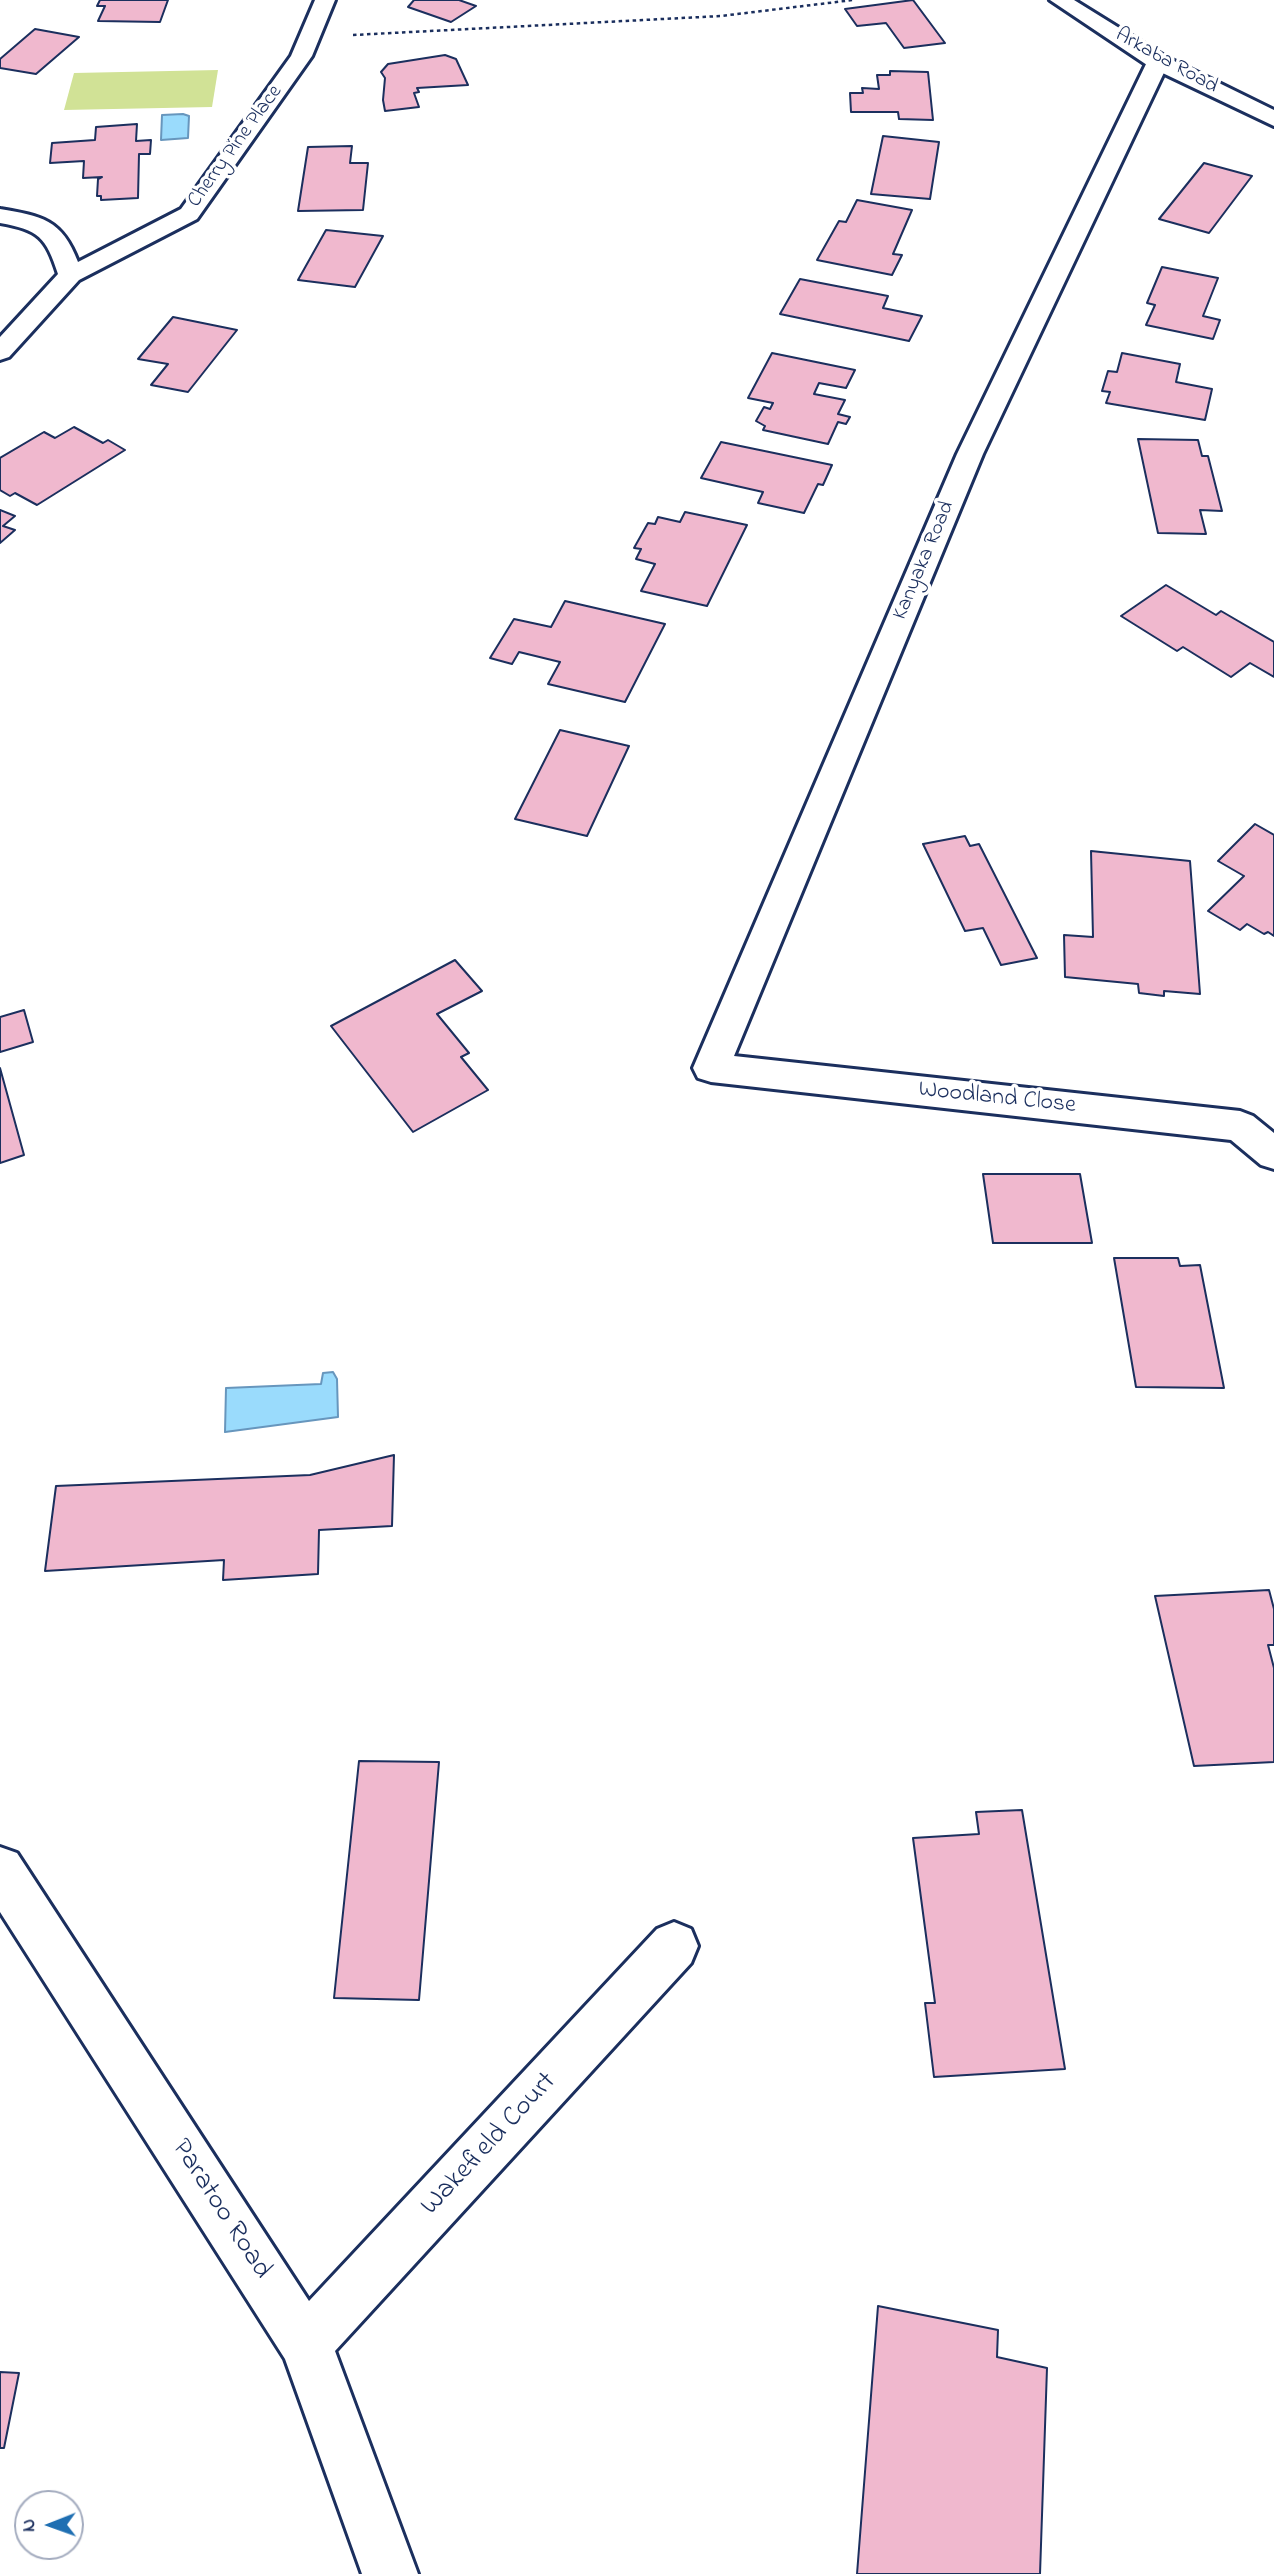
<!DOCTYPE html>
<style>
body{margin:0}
#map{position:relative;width:1274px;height:2574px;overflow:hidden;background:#fff;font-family:"Indie Flower",sans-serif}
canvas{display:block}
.north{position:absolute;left:14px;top:2490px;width:70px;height:70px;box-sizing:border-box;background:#fff;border:2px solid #a4acbf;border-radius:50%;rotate:269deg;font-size:19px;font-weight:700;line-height:28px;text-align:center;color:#1b2f5e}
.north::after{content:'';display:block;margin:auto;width:24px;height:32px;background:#1f6fb2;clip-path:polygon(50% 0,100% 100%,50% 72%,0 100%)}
</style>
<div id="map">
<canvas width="1274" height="2574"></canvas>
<div class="north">N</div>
</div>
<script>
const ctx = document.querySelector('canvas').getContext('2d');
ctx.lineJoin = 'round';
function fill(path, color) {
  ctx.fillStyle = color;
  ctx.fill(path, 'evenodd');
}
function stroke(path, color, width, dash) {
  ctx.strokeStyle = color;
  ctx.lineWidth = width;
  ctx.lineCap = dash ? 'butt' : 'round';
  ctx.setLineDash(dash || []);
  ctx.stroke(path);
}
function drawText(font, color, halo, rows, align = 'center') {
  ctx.font = font + ' "Indie Flower",sans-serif';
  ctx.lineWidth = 7;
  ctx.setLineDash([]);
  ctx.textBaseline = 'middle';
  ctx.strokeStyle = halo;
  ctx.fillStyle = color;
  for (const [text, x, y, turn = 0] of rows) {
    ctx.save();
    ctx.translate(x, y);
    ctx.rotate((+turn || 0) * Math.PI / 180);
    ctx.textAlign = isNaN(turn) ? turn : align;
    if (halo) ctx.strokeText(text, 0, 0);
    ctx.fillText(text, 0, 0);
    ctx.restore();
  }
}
fill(new Path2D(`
 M218,70L212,107L64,110L74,73Z`), '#d1e296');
const water = new Path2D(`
 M183,114L189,116L188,138L161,140L162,115Z
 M333,1372L337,1379L338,1417L225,1432L226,1388L321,1384L323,1373Z`);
fill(water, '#9adbfc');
stroke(water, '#6796bd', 2);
const building = new Path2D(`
 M100,0H168L160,22L98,21L105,6H97Z
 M414,0H459L476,6L451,22L408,7Z
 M913,0L945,43L904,48L886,23L857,26L845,9Z
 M35,29L79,37L36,74L0,68V59Z
 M445,55L456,59L468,85L417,88L419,92L414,93L419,107L385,111L383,100L385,78L381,72L388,64Z
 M890,71L928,72L933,120L899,119L898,112H851L850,93H863L862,88L879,89L877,75H890Z
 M137,124L136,141L151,140L150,154H139L138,198L101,200V196H97L98,179L102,177L83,178L84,161L50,163L52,143L95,140L96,127Z
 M883,136L939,142L930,199L871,194Z
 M352,146L350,163H368L363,210L298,211L308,147Z
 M1204,163L1252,176L1209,233L1159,219Z
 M857,200L912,210L893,254L902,255L892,275L817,260L839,221L846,222Z
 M326,230L383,236L355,287L298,280Z
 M1162,267L1218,278L1203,316L1220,320L1213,339L1146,325L1155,305L1147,303Z
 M800,279L888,296L883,308L922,316L909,341L780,314Z
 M173,317L237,330L188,392L151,385L168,364L138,359Z
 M772,353L855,370L846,388L819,383L814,394L845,400L838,414L850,417L846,424L838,422L828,444L763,430L765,426L756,421L764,407L770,409L773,403L748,398Z
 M1122,353L1180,364L1176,382L1212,389L1205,420L1106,403L1110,392L1102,391L1108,371L1117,372Z
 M74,427L103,443L108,440L125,450L37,505L15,493L10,496L0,490V458L44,432L55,438Z
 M1138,439L1198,440L1202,456H1208L1222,511L1200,510L1206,534L1158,533Z
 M721,442L832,465L823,485L818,484L804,513L758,503L763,492L701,478Z
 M0,510L15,516L3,526L15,530L0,543Z
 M685,512L747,525L707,606L641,591L655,564L636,559L641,549L634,548L648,523L655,524L658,517L680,522Z
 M1166,585L1216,615L1221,611L1274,642V677L1250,663L1231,677L1183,647L1177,651L1121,616Z
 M565,601L665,624L625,702L548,684L560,662L519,652L512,664L490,658L514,619L551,627Z
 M560,730L629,746L587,836L515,819Z
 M1255,824L1274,835V936L1268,932L1264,934L1247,924L1240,930L1208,911L1244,876L1218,861Z
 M965,836L970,846L979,844L1037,958L1001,965L983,928L965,931L923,844Z
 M1091,851L1190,861L1200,994L1164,991V996L1139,993L1138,984L1065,977L1064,935L1093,937Z
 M455,960L482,991L437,1014L469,1053L461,1057L488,1090L413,1132L331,1026Z
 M24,1010L33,1042L0,1052V1017Z
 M0,1068L24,1155L0,1163Z
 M983,1174H1080L1092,1243H993Z
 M1114,1258H1178L1180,1266L1200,1265L1224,1388L1136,1387Z
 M394,1455L392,1526L319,1530L318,1574L223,1580L224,1560L45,1571L56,1486L310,1475Z
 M1269,1590L1274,1609V1645H1268L1274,1668V1762L1194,1766L1155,1596Z
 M359,1761L439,1762L419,2000L334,1998Z
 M1022,1810L1065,2069L934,2077L925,2003H935L913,1838L979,1834L976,1812Z
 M878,2306L998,2330L997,2357L1047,2368L1040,2574H857Z
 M0,2372L19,2373L4,2448H0Z`);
fill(building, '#f0b8ce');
stroke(building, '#1b2f5e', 2);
const street = new Path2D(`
 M315,0H335L312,56L197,219L79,280L9,357L0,360V337L58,274C46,237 39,230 0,223V209C41,216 62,219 78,262L181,209L291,56Z
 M1158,56L1166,57L1169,62L983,454L734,1056L1240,1111L1253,1116L1274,1133V1169L1261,1165L1231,1140L711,1082L698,1078L693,1068L957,454L1147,62L1150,57Z
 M0,1847L17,1853L309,2301L657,1929L674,1922L691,1929L698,1946L691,1963L335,2351L418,2574H362L285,2359L0,1912Z`);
const secondary = new Path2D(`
 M1050,0H1074L1166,57L1274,110V126L1150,67Z`);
stroke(street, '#1b2f5e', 6);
stroke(secondary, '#1b2f5e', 6);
stroke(new Path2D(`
 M353,35L721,16L853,0`), '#1b2f5e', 2.5, [3.5, 3.5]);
fill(street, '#fff');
fill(secondary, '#fff');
drawText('21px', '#1b2f5e', '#fff', [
 ["Arkaba Road",1166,62,29],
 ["Cherry Pine Place",236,147,-54],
 ["Kanyaka Road",925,561,-67]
]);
drawText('24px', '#1b2f5e', '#fff', [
 ["Woodland Close",997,1099,6]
]);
drawText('28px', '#1b2f5e', '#fff', [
 ["Wakefield Court",490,2145,-47],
 ["Paratoo Road",220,2210,57]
]);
</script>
